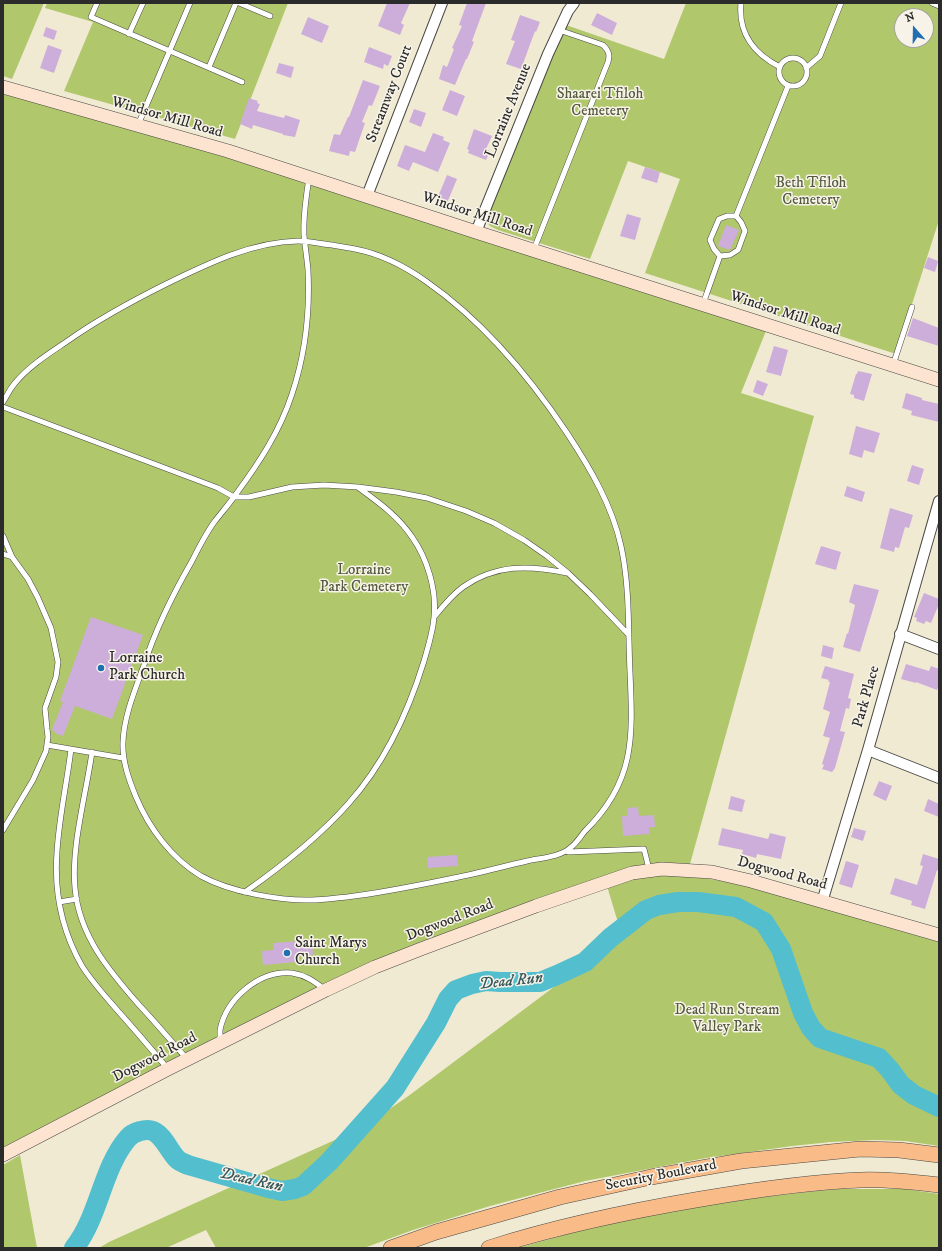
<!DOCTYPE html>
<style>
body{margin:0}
#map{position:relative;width:942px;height:1251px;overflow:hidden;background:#f1ead3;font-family:"IM FELL DW Pica",serif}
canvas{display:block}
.frame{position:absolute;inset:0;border:4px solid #2b2b2b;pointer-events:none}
.north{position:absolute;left:894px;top:8px;width:40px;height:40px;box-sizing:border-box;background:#f7f3e8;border:1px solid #a5a39c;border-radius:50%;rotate:340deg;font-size:11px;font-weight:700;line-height:16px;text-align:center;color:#2b2b2b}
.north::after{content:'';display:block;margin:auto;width:14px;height:18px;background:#1f6fb2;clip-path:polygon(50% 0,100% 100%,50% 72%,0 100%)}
</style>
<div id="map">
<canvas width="942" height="1251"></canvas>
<div class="frame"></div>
<div class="north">N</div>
</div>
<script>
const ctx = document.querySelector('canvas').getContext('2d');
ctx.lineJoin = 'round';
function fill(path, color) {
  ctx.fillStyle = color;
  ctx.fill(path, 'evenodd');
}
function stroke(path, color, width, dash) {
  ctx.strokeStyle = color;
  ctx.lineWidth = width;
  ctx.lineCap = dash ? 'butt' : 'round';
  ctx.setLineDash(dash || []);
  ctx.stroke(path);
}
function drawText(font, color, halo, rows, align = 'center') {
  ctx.font = font + ' "IM FELL DW Pica",serif';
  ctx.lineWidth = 3;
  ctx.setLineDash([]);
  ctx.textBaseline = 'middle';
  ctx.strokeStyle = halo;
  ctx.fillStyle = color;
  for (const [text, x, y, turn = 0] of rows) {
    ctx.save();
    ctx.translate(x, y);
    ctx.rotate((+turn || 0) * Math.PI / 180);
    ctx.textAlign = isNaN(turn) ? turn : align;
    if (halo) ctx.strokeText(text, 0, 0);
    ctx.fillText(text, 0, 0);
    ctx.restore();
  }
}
fill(new Path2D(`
 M3,3H44L12,79L3,76Z
 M47,3H288L235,139L64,91L93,22L45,8Z
 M686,3H939V220L896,354L645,273L680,179L628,161L590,259L498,230L490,226L486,221L551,57L566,25L664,59ZM902,16H926V40H902Z
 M3,93L226,157L766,331L741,393L814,416L690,864L661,863L630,868L604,876L418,943L335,979L3,1148Z
 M659,874C712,875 761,890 811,904C853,917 896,930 939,942V1146L905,1141L875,1140L831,1142L792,1146L706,1158L585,1181L539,1193L490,1206L413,1230L364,1248H216L206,1230L166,1248H99L109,1242L337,1139L369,1123L407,1097L622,936L607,886L631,879Z
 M20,1155L37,1248H3V1165Z
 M839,1189H905L939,1194V1248H517C548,1240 579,1230 611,1223C686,1207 762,1196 839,1189Z`), '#b0c76c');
stroke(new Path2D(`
 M74,1248C99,1217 102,1168 128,1138C133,1132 146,1128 153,1131C164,1136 169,1151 177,1159C180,1162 184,1163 188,1165L268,1188L282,1191L295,1189L303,1186L329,1162L395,1088L436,1023L448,999L456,990L472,984L486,981L500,982H540L557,975L585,962L610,938L646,910L659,905L678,902H698L736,907L764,922L781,949L803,1013L811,1028L820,1038L879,1058L890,1070L901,1085L914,1095L939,1107`), '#53bece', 20);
fill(new Path2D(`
 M387,3H410L401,23L404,25L400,35L378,26Z
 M467,3H486L472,41L474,42L467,59H466L455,85L439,79L443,65L447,67L454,49L452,48L462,26L459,25Z
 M597,13L617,23L612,35L591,25Z
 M520,15L540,22L536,32L535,31L521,69L506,64L515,41L511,40Z
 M308,17L329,26L322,43L301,34Z
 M46,27L57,31L54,40L43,36Z
 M48,45L62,50L54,73L40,68Z
 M369,47L392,56L388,66L384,64L383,69L364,62Z
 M279,63L294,67L291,78L276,73Z
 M363,80L380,86L372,106L369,105L362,122L365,123L355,152L350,151L349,156L329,151L334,134L340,135L348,117H349Z
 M450,90L465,96L457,116L442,110Z
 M249,98L258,101L257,103L260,104L257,111L284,118L285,115L300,120L295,137L283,135V134L253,125L252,129L240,124Z
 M414,109L426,113L421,127L409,122Z
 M474,129L492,136L486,149L490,151L486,160L468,153L469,150L467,149Z
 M433,133L444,137L443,140L450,143L438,172L413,162L409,171L397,166L405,145L425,152Z
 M645,167L660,172L657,183L641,178Z
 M447,175L457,179L447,203L437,199Z
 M627,214L641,218L635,240L620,236Z
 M726,225L739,230L730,250L718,246Z
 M928,257L938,261L935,272L924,268Z
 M913,318L939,328V346L907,336Z
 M774,346L788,350L781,376L766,372Z
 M858,371L872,374L864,401L854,398V395L850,394L856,374H857Z
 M757,380L768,384L763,396L753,392Z
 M906,393L922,398V400L939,404V422L911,415L912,411L902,408Z
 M856,426L880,433L874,453L864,450L862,458L849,454Z
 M912,465L924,469L919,485L907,481Z
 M847,486L865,492L862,502L844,496Z
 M890,508L913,515L909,528L905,527L899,548L895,547L894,552L880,548Z
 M821,546L841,552L836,570L815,564Z
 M854,584L879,590L860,652L843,647L847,633L848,634L855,605L849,602Z
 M924,593L939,599V604L931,623L926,621L924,624L916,621L917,618L914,617Z
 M91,617L143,635L112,719L75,706L63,736L55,733V732L52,730L63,702L60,701Z
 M823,645L834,648L832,659L821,656Z
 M906,664L929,671L931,666L939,669V684L937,690L916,682V683L901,679Z
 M825,666L854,674L848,698L851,699L849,709L846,708L840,731L845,732L835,768L832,772L822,769L824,765L822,764L830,738L823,736L830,712L823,709L830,682H828L829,680L821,678Z
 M879,781L892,786L886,801L873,795Z
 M731,796L745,800L742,812L728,809Z
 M928,799L939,804V817L924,811Z
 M638,807L639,816L654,815L655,827H649V834L623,836L622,816H628L627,808Z
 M722,828L768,839L770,833L786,837L781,859L757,854L756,858L742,854L743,850L718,845Z
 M854,828L866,831L863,841L851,837Z
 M923,854L939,859V871L937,870L925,909L911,905L912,901L890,894L895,878L917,885L923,866L920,865Z
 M457,855L458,866L428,868L427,857Z
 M846,861L859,865L852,888L839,884Z
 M312,940L313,955L296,956V962L263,965L262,951L274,950L273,943Z`), '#cdaeda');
const lane = new Path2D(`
 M97,3L91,17L242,82
 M239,3L270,16
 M741,3C738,33 754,54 780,67
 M932,3L939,6
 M129,34L143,3
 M779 72a14 14 0 1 1 28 0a14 14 0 1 1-28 0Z
 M209,67L236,3
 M806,68L820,56L841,3
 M138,125L190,3
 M727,216H736L741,222L745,231L738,250L730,255L720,256L714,249L710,240L719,219Z
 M736,216L788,86
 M534,249L608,62C610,55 609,51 603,45L559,30
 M703,304L720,256
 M893,365L912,307
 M3,402C8,394 9,390 15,383C30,365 50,353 69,340C100,318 134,300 168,283C209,263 252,242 298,241C310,241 321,244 332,245C336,246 351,248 355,249C381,254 406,267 427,282C484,322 529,376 567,433C590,468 612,505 621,546C630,587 628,631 630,672C633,738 635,782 585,831C580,837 576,844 570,848C560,857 540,858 527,861C501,867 475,874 449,879C415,886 381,893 347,897C335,898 324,900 312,900C280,901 230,892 201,876C172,859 149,828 136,797C129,780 122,761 123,742C124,716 135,690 144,665C156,628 173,594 192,561C199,547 206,533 215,521C222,512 230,503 236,494C259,463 280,431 292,394C305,355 310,311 308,270C307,258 305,247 304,235C303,216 306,197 309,178
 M3,407L218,488L234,497H249L292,487L324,485L358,487L396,492L427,498L466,511L494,523L524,540L547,556L568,573L590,594L628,634
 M3,536L12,557L28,579L38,598L51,628L58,662L56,677L45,708L47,729L48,737L46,751L33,780L3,830
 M3,554L12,557
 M435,616C443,606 452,595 463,587C496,564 529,565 567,573
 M47,745L123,758
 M71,749C67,783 59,817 57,852C54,892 62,931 82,966C92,982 106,997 118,1011C135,1030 152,1050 168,1069
 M92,752C86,795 71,846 75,888C79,936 110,972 140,1006C156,1023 171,1041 187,1059
 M568,852L644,849L649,869
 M245,892C282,866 318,838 348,804C385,763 408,713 424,661C428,647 433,632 434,617C437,590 427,558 412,537C398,516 378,502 359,488
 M59,902L77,899
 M220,1042C220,1038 220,1033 220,1030C226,999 259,970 292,973C305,975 314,981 324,989`);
const street = new Path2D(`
 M367,196L442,3
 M476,232L548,54L568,11L574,3
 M900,634L939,649
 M868,750L939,778
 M822,902L868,750L939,501`);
const secondary = new Path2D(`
 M3,87L228,151L476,232L939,380
 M3,1155L168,1069L326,990L375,967L421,949L536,906L632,873L662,869L712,872L751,881L939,935`);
const primary = new Path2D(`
 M391,1248L436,1232L560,1197L651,1177L741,1161L860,1149L899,1150L939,1155
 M489,1248C558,1226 630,1211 701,1199C754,1190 807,1182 861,1180C887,1179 913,1182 939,1185`);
stroke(lane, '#494844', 6);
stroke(street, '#494844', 12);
stroke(secondary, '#494844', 14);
stroke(primary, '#494844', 16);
stroke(lane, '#fff', 5);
stroke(street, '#fff', 10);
stroke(secondary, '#fde4d0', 13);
stroke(primary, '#f9bc89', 15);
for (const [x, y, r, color] of [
 [101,668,4,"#1f6fb2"],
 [287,953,4,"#1f6fb2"]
]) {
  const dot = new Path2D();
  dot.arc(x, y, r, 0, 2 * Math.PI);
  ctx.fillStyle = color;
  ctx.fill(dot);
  stroke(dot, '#f7f3e8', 1.5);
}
drawText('15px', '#2b2b2b', '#f7f3e8', [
 ["Streamway Court",390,94,-69],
 ["Lorraine Avenue",509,111,-68],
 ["Windsor Mill Road",167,118,16],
 ["Windsor Mill Road",477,215,18],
 ["Windsor Mill Road",785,314,18],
 ["Park Place",867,697,-74],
 ["Dogwood Road",782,874,15],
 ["Dogwood Road",450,921,-21],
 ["Dogwood Road",155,1058,-27],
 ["Security Boulevard",661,1176,-11]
]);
drawText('15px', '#535a3e', '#f7f3e8', [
 ["Shaarei Tfiloh",600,95],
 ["Cemetery",600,112],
 ["Beth Tfiloh",811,184],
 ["Cemetery",811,201],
 ["Lorraine",364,571],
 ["Park Cemetery",364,588],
 ["Dead Run Stream",727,1011],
 ["Valley Park",727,1028]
]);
drawText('15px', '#2b2b2b', '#f7f3e8', [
 ["Lorraine",109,659],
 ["Park Church",109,676],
 ["Saint Marys",295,944],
 ["Church",295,961]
], 'left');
drawText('italic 16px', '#37575c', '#f7f3e8', [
 ["Dead Run",511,982,-6],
 ["Dead Run",251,1181,13]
]);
</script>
